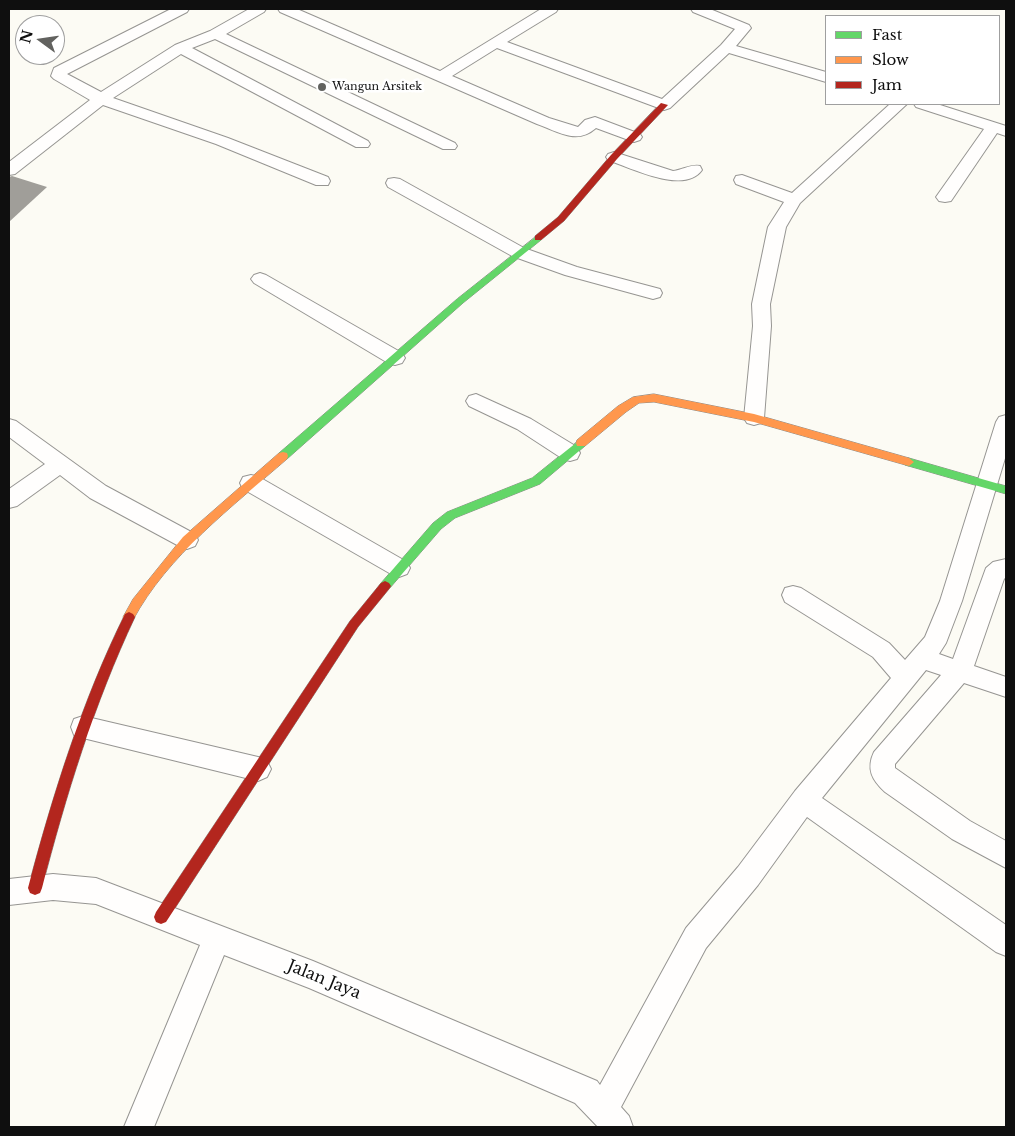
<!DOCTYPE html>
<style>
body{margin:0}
#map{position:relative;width:1015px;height:1136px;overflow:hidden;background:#fcfbf4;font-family:"Libre Baskerville",serif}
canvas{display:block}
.frame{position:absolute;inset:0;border:10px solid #0f0f0f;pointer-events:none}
.legend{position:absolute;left:825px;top:15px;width:175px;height:90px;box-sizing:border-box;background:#fff;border:1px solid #9f9f9f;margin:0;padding:6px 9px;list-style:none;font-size:15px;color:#0f0f0f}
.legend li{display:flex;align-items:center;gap:10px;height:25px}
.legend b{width:25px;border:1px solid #9f9f9f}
.north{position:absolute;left:15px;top:15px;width:50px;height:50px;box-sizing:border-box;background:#fff;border:1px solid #9f9f9f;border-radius:50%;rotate:284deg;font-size:14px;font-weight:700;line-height:20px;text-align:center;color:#0f0f0f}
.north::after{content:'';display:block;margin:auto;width:18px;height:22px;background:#62625f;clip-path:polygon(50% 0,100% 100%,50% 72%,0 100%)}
</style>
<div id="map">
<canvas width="1015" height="1136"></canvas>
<div class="frame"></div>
<ul class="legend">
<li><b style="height:6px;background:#63d668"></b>Fast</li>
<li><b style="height:6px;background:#ff974d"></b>Slow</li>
<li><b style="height:6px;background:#b3261e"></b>Jam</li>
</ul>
<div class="north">N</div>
</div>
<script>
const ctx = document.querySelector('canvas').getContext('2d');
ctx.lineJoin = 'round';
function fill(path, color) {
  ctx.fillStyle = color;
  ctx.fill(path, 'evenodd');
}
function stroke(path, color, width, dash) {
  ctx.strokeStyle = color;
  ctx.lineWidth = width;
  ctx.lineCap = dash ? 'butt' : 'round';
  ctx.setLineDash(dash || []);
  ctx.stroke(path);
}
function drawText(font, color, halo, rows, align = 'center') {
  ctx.font = font + ' "Libre Baskerville",serif';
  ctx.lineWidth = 5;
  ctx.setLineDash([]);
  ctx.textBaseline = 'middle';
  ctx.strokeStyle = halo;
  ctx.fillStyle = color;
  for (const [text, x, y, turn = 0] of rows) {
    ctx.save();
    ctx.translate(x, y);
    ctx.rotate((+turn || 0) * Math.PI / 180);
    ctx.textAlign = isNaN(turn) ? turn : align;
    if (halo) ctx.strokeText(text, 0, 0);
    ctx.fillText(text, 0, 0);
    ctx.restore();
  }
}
fill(new Path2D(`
 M12,176L47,187L9,222V177Z`), '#a09e99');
const street = new Path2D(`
 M171,9H189L187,12L67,74L101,92L175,45L210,31L249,9H266L264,12L226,34L455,143L457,146L455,149H443L215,39L192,48L368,141L370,144L368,147H356L181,54L113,98L228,138L328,177L330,181L328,185H316L216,144L103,105L15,174L9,175V162L90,100L54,79L51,76L54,68Z
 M278,9H297L440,71L541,9H558L556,12L507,42L662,99L721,45L735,29L693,12L691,9H710L749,25L751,28L736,46L826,72V82L729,53L670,108L664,110L497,48L452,76L549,118L578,127L585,120L595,117L640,134L642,137L640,140L634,142L596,128C577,145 559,132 537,124L280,12Z
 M890,104H907L800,203L786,227L770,304L771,326L764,418L761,423L754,425L747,423L744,418L753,326L752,304L768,227L784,202L736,184L734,180L736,176L742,175L792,193Z
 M914,104H937L1006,126V136L997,133L951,201L945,202L939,201L936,197L984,129L916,107Z
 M614,152L673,171C683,170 690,164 700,166L702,170C685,195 631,168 608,160L606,157L608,154Z
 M394,178L400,179L524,248L577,267L660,289L662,293L660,297L653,299L565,275L512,256L388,187L386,183L388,179Z
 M260,273L266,275L402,353L405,358L402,363L395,365L388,363L254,283L251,279L254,275Z
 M476,394L531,419L577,447L580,453L577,459L570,461L563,459L517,429L469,406L466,401L469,396Z
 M1006,415V455L962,601L946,643L939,654L953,659L986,568L993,562L1006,559V577L1004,579L974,666L1006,677V697L964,683L895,764V768L970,821L1006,841V868L952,839L885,792C872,780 866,769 874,752L941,675L926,670L822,798L1006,925V956L996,952L807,817L758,885L706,948L621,1107L629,1116L633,1127H598L575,1103L309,988L224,955L154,1127H124L200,945L96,904L53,900L9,905V879L53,874L96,878L313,961L597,1081L600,1085L686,928L738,867L795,791L891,678L873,657L785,602L782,595L785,588L793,586L801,588L889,643L905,660L925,637L940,601L996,422L999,417Z
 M9,419L16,421L106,486L195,534L198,540L195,546L187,549L179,546L90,498L60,475L17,506L9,508V489L45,464L9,437Z
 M251,475L259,477L407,562L410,568L407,574L399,577L391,574L243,489L240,483L243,477Z
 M83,716L258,757L267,761L271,769L267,777L258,781L83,738L74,735L71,727L74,719Z`);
const fast = new Path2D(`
 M538,235L541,236V240L463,303L287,459H279L278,456L279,453L457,299Z
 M581,439L586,443L585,446L540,484L455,518L441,529L389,589H381L379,586L381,583L433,523L447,512L532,478Z
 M909,458L1006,486V494L905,465L904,462Z`);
const slow = new Path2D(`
 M654,394L754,414L909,458L914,462L909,466L754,422L654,402L639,403L626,412L585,446H577L576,443L577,440L618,406L633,397Z
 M283,452L287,453L288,456L287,459C233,506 167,556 133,620L129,622L125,620L123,617L133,599L183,537L279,453Z`);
const jam = new Path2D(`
 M661,103L668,105L617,159L564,221L541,240H535V236L558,217L611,155Z
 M385,581L389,583L391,586L389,589L358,627L166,922L161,924L156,922L154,917L156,912L350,621L381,583Z
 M129,612L133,614L135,617C94,704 66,795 42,888L40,893L35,895L30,893L28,888C53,794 82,701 125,614Z`);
stroke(street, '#969592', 2);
stroke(fast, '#8c8c89', 1);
stroke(slow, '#8c8c89', 1);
stroke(jam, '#8c8c89', 1);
fill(street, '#fffefd');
fill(fast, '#63d668');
fill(slow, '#ff974d');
fill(jam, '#b3261e');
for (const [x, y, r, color] of [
 [322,87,5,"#62625f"]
]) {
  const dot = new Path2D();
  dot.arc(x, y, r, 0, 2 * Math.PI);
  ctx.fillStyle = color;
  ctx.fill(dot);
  stroke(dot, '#fff', 2);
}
drawText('11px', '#0f0f0f', '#fff', [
 ["Wangun Arsitek",332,87]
], 'left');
drawText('16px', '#0f0f0f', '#fff', [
 ["Jalan Jaya",324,980,22]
]);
</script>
